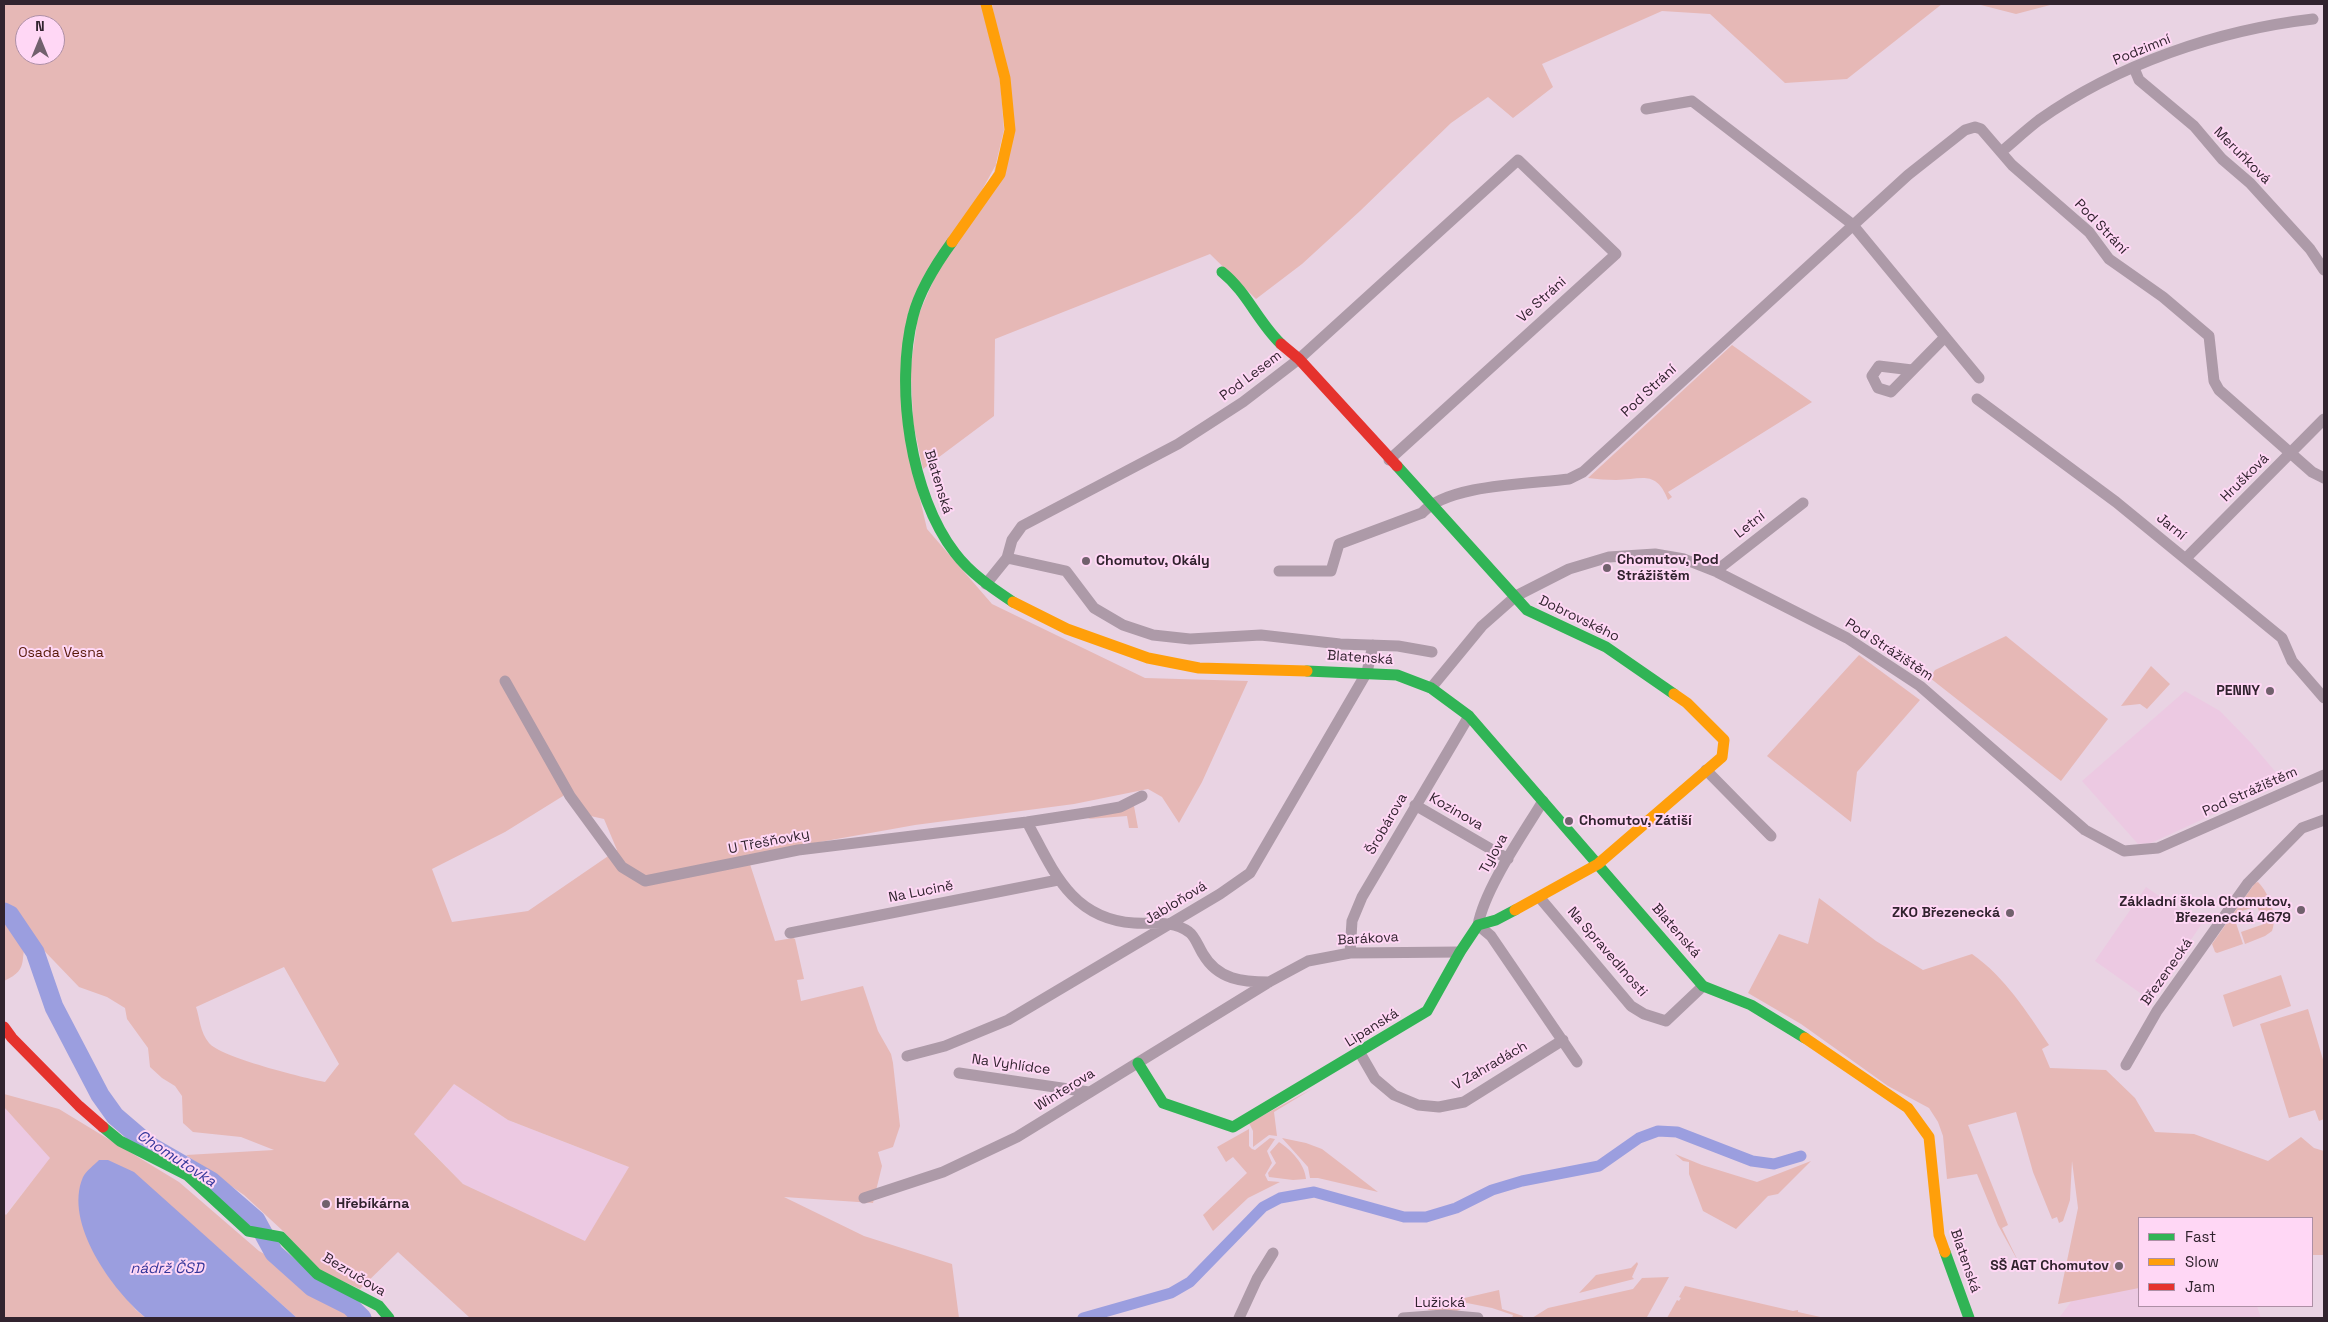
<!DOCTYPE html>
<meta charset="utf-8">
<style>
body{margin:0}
#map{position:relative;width:2328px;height:1322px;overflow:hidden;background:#e9d3e3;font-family:"Space Grotesk",sans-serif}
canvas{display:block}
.frame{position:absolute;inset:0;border:5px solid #31232e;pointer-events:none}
.legend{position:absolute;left:2138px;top:1217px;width:175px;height:90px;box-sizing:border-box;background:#ffd7f5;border:1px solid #ad8fa5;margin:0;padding:6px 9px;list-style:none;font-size:15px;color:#31232e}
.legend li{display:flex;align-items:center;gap:10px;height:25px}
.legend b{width:25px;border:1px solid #ad8fa5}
.north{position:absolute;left:15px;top:15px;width:50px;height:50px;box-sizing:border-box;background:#ffd7f5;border:1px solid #ad8fa5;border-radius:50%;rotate:0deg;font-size:14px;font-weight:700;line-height:20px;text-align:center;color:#31232e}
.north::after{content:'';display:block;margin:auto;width:18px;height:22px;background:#71616d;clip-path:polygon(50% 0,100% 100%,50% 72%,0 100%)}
</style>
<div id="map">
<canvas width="2328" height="1322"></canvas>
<div class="frame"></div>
<ul class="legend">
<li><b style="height:6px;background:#30b455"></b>Fast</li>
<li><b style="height:6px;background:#ff9f0a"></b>Slow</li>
<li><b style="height:6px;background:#e5322d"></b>Jam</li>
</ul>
<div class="north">N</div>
</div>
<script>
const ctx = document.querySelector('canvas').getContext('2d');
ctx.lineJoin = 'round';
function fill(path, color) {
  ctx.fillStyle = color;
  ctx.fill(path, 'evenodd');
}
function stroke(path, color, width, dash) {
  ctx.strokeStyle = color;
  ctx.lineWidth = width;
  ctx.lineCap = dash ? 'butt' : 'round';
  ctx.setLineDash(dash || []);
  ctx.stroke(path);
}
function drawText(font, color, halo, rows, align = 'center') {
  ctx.font = font + ' "Space Grotesk",sans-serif';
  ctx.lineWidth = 4;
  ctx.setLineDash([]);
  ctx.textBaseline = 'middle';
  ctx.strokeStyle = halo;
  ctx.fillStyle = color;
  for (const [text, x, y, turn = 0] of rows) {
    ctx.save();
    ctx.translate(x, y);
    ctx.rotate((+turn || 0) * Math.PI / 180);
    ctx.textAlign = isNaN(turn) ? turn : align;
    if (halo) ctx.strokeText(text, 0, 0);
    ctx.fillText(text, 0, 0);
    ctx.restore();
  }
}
fill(new Path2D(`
 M2185,691L2220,711L2252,744L2284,782L2151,843L2138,844L2082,781Z
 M2146,887L2201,925L2150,1000L2095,961Z
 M454,1084L508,1120L629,1167L586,1242L463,1184L414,1133Z
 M4,1107L51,1158L5,1215L4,1213Z
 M2139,1220V1306H2257L2261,1318H2059L2128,1225Z`), '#ecc9e2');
fill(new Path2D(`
 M4,4H981L1000,78L1004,130L994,172L908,313L916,482L927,529L992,604L1145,678L1248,681L1202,782L1179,823L1162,797L1148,789L1074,804L915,825L747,855L775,941L793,938L795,939L804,979L797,980L801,1001L863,986L878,1031L891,1054L893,1063L900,1126L893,1147L878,1152L882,1166L873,1203L784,1197L864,1236L952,1264L959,1318H470L398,1252L360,1289L320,1271L283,1231L244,1195L186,1155L274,1150L241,1137L193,1132L183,1123L182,1096L175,1086L162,1078L150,1067L148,1048L127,1019L125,1008L107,997L79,987L30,936C16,957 33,968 4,981ZM25,25H55V55H25ZM568,785L586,815L604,819L617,850L528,911L452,922L432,869L505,832L563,796ZM284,967L339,1064L325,1082C304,1078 220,1057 209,1043C200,1032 200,1019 196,1007ZM454,1084L508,1120L629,1167L585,1241L463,1184L414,1134Z
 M992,4H1942L1847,79L1785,83L1710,14L1662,11L1542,64L1553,87L1513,118L1488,97L1451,123L1360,211L1302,264L1256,299L1210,254L995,339L994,416L923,469L911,413V365L918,316L938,270L1015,130Z
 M1977,4H2054L2016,14Z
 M1732,345L1812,402L1668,492L1672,497L1668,500C1656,469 1641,480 1616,480C1607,480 1597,479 1588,478Z
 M2006,636L2108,719L2061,781L1930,678L1935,670Z
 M1859,655L1920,700L1857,772L1851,822L1767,756Z
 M2151,666L2170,684L2147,709L2140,704L2121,706Z
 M1134,806L1138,828H1129L1127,816L1088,819L1104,811Z
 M2258,882C2269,893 2278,916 2272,931L2265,936L2245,944L2241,932L2264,924L2257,906L2236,913L2234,917L2243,944L2217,953L2215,952L2212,944L2255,883Z
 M1819,898L1876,941L1923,970L1972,954C2005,977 2027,1012 2049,1045L2042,1049L2050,1068L2106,1070L2135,1098L2155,1132L2194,1134L2268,1161L2301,1137L2314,1148L2324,1151V1255H2312V1218H2139V1288L2058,1304L2078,1208L2072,1161L2070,1200L2063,1221L2059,1223L2057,1217L2052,1219L2033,1172L2016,1112L1968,1125L2008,1225L2002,1228L2019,1263L1998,1225L1977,1174L1947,1179L1943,1136L1938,1122L1929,1108L1888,1086L1801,1024L1748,993L1779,934L1808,944Z
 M2281,975L2291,1006L2233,1027L2223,995Z
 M2308,1009L2324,1063V1119L2319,1121L2315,1110L2289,1118L2260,1024Z
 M1312,1089L1274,1112L1277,1136L1269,1135L1253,1147V1131L1249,1123Z
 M4,1094L59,1109L179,1182L259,1251L369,1313L373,1318H297L222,1251L84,1176L80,1190V1211L104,1270L136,1310L146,1318H4V1213L6,1215L50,1158L4,1107Z
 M1249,1129V1146L1252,1149L1255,1150L1270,1138L1275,1139L1267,1151L1272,1163L1265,1175L1268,1181L1280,1182L1248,1198L1213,1231L1203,1215L1247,1173L1233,1157L1226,1162L1217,1147Z
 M1282,1138L1306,1143L1322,1149L1378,1192L1318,1178H1310L1308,1167Z
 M1279,1142C1291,1150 1305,1164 1306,1179L1293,1180L1269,1177L1268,1173L1276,1163L1270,1152Z
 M1675,1154L1702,1165L1757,1182L1811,1161L1778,1194L1768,1196L1736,1229L1703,1211L1689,1174V1162L1683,1161Z
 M1637,1262L1638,1264L1632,1277L1634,1279L1579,1293L1596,1275L1631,1268Z
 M1669,1277L1647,1317L1532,1318L1548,1308L1633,1289L1642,1278Z
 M1685,1286L1793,1311L1798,1310V1312L1825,1318H1667L1677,1300L1679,1301L1681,1298L1679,1297Z
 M1499,1290L1502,1309L1523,1316L1522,1318H1512L1513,1315L1492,1308L1462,1302L1461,1309L1457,1311L1428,1310L1435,1299H1460Z`), '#e6b8b6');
fill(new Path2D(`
 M99,1160H108L134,1172L297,1318H146C113,1291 63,1223 83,1177C86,1171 94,1165 99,1160Z`), '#9b9edf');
stroke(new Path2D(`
 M1083,1318L1171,1293L1190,1282L1263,1207L1280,1198L1314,1192L1404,1217H1426L1456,1208L1492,1190L1522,1181L1599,1166L1639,1138L1658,1131L1677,1132L1752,1161L1774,1164L1801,1156`), '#9b9edf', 11);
stroke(new Path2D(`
 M4,912L10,915L35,952L54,1007L100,1095L115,1116L150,1146L211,1181L256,1220L274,1253L312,1287L350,1306L362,1318`), '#9b9edf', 19);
stroke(new Path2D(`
 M2134,68L2139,80L2194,126L2222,159L2250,183L2310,249L2324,270
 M1646,109L1692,101L1852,224L1979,378
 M2001,152C2013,142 2026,130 2039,120C2118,64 2218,30 2313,19
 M1912,370L1879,366L1872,376L1878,388L1891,392L1945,337
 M1977,399L2116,502L2282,638L2292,661L2324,698
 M1007,558L1066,571L1094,608L1123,625L1153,635L1190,639L1261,635L1340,644L1398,646L1432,652
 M2186,558L2324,419
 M1279,571H1331L1339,544L1422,513C1448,484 1530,484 1569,479L1583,472L1908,175L1965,130L1975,127L1981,129L2012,165L2089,232L2109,259L2163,297L2209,336L2214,381L2219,390L2312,472L2324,478
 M1717,572L1721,567L1803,503
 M986,584L1007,558L1012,540L1022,526L1178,444L1243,402L1299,359L1518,160L1616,254L1389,460
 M505,681L570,796L622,867L645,881L798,850L1027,822L1092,812L1120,807L1142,796
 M1431,688L1482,626L1516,596L1569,569L1609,557L1655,554L1684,559L1717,572L1847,638L1920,686L2085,830L2124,851L2158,848L2324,775
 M1706,770L1771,836
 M1543,801C1523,834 1485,888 1478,925L1491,936L1577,1062
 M1415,805L1508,859
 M1027,822C1053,870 1071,919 1134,923C1152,924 1173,920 1189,932C1195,936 1199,948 1203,954C1218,980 1243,982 1269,982
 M1540,898L1631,1006L1644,1014L1666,1021L1703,986
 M790,933L1058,880
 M1350,953L1352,921L1362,897L1469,716
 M1360,1053L1375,1079L1394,1095L1418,1105L1439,1107L1464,1102L1563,1040
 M907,1056L945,1046L1008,1020L1220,894L1250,873L1367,672L1373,645
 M2126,1065L2157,1011L2248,883L2302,828L2324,820
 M959,1073L1089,1092
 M864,1198L943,1172L1017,1137L1269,982L1308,961L1350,953L1460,952
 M1239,1318L1257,1279L1273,1253
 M1403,1318L1444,1315L1478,1318`), '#ad9aa8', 11);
stroke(new Path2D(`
 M952,242C936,264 920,289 913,316C895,386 910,495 955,553C970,573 992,588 1013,602
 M1222,272C1247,292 1258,322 1281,344
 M1397,466L1527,610L1606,647L1674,694
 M1307,671L1397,675L1431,688L1469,716L1703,986L1751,1005L1805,1038
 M1138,1063L1163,1103L1233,1127L1427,1011L1460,952L1478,925L1496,920L1515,910
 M103,1127L120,1141L187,1175L248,1231L281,1237L317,1274L379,1306L389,1318
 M1945,1252L1969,1318`), '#30b455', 11);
stroke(new Path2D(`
 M952,242L1000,174L1010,130L1005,78L986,4
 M1013,602L1067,629L1148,658L1199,668L1307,671
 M1515,910L1598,864L1722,757L1724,740L1687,703L1674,694
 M1805,1038L1908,1108L1929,1137L1939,1235L1945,1252`), '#ff9f0a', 11);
stroke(new Path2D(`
 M1281,344L1299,359L1397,466
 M4,1027L12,1038L79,1106L103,1127`), '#e5322d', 11);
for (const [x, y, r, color] of [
 [1086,561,5,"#71616d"],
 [1607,568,5,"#71616d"],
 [2270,691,5,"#71616d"],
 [1569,821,5,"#71616d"],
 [2301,910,5,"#71616d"],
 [2010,913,5,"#71616d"],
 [326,1204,5,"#71616d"],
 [2119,1266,5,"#71616d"]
]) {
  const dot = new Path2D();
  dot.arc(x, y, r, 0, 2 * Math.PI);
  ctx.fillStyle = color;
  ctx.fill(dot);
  stroke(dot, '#ffd7f5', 2);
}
drawText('14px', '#31232e', '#ffd7f5', [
 ["Podzimní",2142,50,-22],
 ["Meruňková",2242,156,45],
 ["Pod Strání",2101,227,46],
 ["Ve Stráni",1542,300,-42],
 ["Pod Lesem",1251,376,-37],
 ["Pod Strání",1649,391,-43],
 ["Hrušková",2245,478,-45],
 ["Blatenská",938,482,73],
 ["Letní",1750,525,-38],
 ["Jarní",2171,527,39],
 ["Dobrovského",1579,619,26],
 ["Pod Strážištěm",1889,650,33],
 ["Blatenská",1360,658,4],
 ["Pod Strážištěm",2250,792,-24],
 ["Kozinova",1456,812,30],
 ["Šrobárova",1387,824,-60],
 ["U Třešňovky",769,842,-11],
 ["Tylova",1494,854,-61],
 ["Na Lucině",921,892,-11],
 ["Jabloňová",1176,903,-31],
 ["Blatenská",1676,931,49],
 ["Barákova",1368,939,-3],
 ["Na Spravedlnosti",1607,952,49],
 ["Březenecká",2167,972,-55],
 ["Lipanská",1372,1028,-32],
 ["Na Vyhlídce",1011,1065,8],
 ["V Zahradách",1490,1066,-30],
 ["Winterova",1065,1090,-32],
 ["Blatenská",1965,1261,71],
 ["Bezručova",354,1275,31],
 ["Lužická",1440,1303]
]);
drawText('bold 14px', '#31232e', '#ffd7f5', [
 ["Chomutov, Pod",1617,560],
 ["Strážištěm",1617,576],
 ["Chomutov, Okály",1096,561],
 ["PENNY",2260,691,"right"],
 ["Chomutov, Zátiší",1579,821],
 ["Základní škola Chomutov,",2291,902,"right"],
 ["Březenecká 4679",2291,918,"right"],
 ["ZKO Březenecká",2000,913,"right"],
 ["Hřebíkárna",336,1204],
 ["SŠ AGT Chomutov",2109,1266,"right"]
], 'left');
drawText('14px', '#561807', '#ffd7f5', [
 ["Osada Vesna",61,653]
]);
drawText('italic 15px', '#34369a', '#ffd7f5', [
 ["Chomutovka",176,1159,33],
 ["nádrž ČSD",167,1269]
]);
</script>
